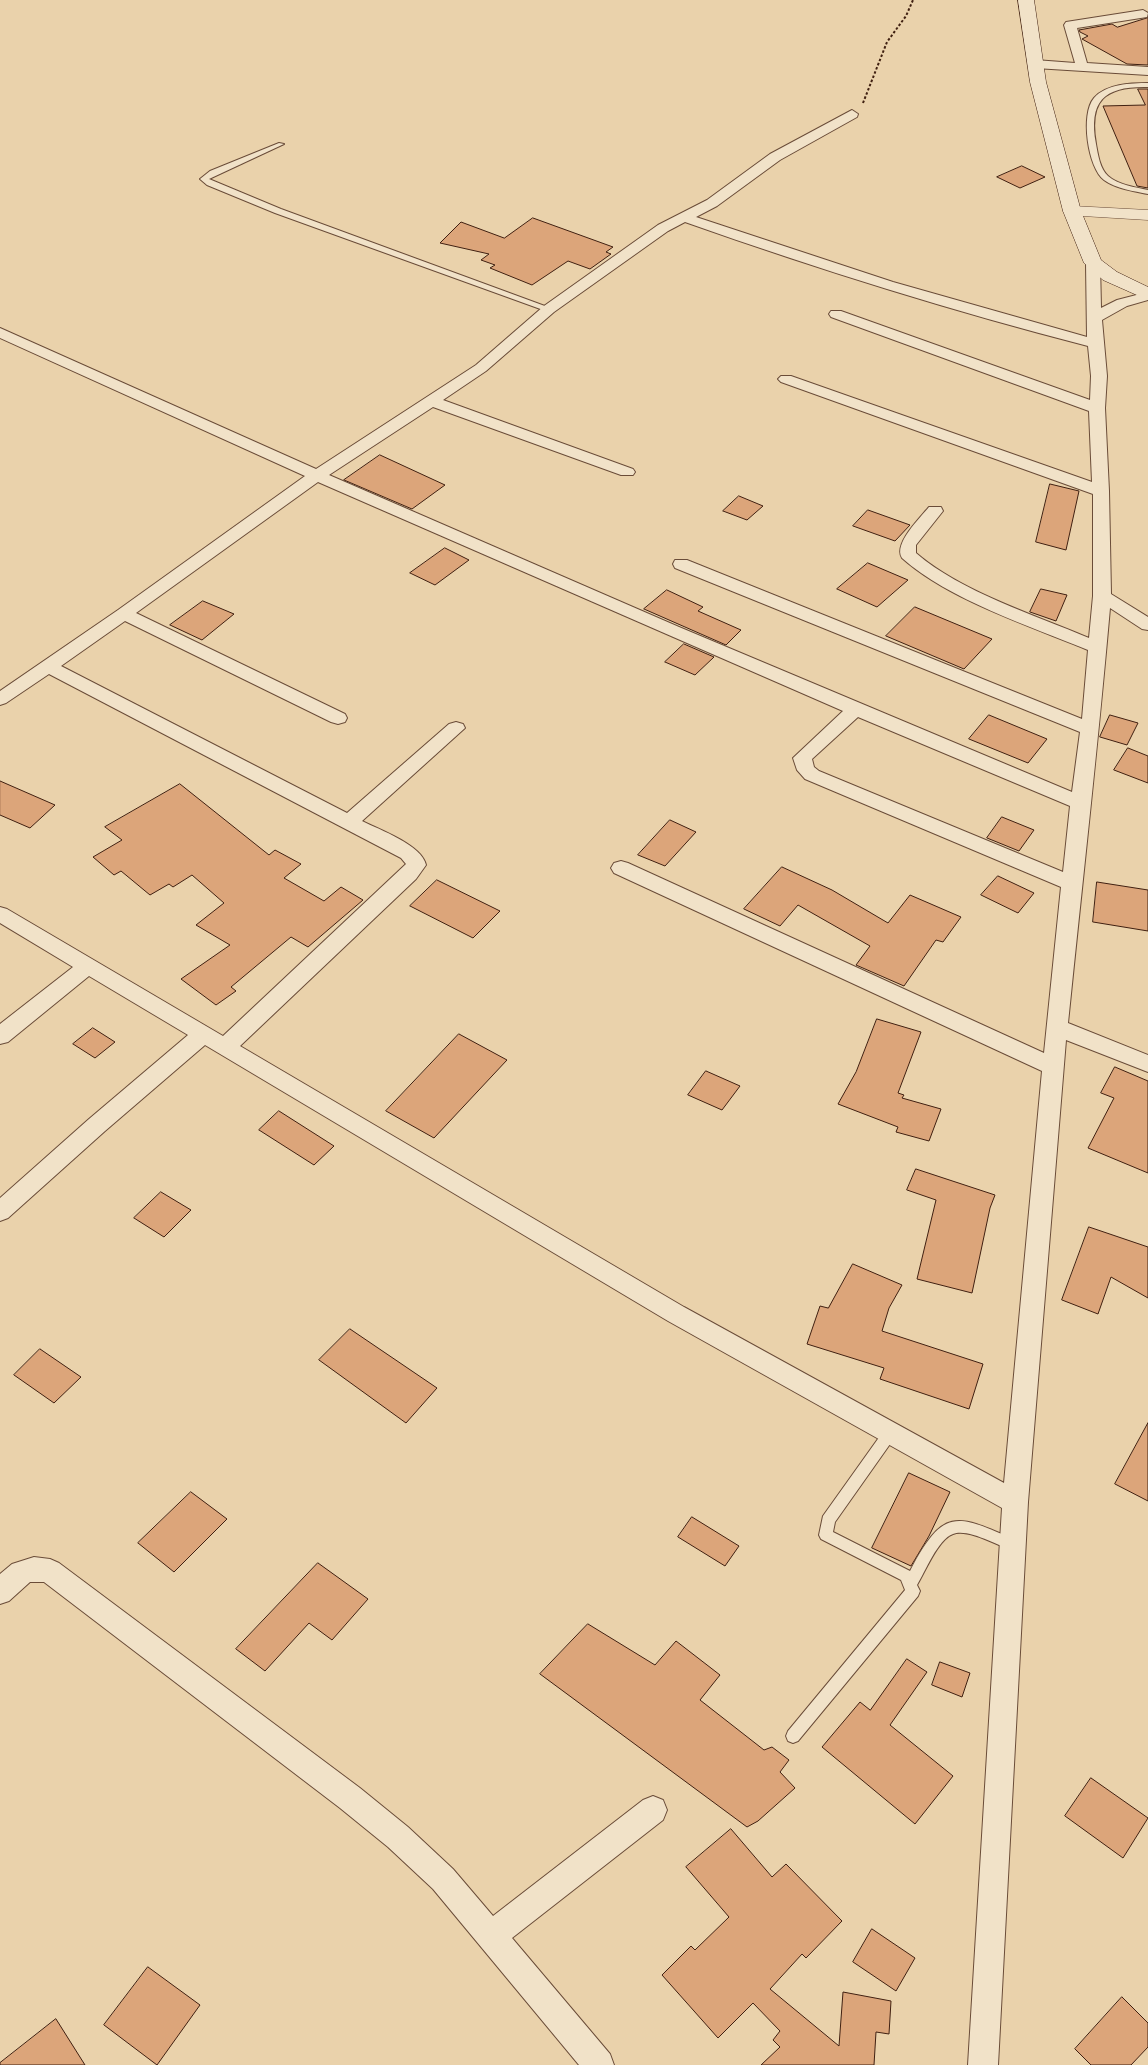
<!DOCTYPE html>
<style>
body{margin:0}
canvas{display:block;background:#ead2ab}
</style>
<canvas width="1148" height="2065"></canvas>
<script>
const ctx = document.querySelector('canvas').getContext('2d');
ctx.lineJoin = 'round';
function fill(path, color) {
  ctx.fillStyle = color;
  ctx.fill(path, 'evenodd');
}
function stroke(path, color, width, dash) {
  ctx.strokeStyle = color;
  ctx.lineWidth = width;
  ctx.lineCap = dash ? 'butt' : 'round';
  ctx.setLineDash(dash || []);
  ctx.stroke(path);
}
const building = new Path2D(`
 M1148,18V65L1127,64L1082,39L1088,36L1080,32L1079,30L1112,24L1117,27Z
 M1138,89H1148V188L1137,186L1103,106L1145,105Z
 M1022,166L1045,177L1020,188L997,177Z
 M533,218L613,247L606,252L611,254L590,269L568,261L532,285L490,268L495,265L481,260L489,254L440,243L461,222L504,238Z
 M380,455L445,485L412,509L344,480Z
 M1050,484L1079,491L1066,550L1036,542Z
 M739,496L763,506L747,520L723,511Z
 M868,510L910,525L895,541L853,526Z
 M445,548L469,560L435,585L410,573Z
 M868,563L908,580L877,607L837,589Z
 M1041,589L1067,595L1056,621L1030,612Z
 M667,590L703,607L698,611L741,630L726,645L644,609Z
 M203,601L234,614L202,640L170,625Z
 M915,607L992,639L964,669L886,636Z
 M684,644L714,657L695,675L665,662Z
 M989,715L1047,739L1028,763L969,739Z
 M1110,715L1138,723L1127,745L1100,737Z
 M1128,748L1148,756V783L1114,770Z
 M0,781L55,805L30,828L0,815Z
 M180,784L269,855L275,850L301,864L284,878L324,901L341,887L363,900L308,947L291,937L231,987L236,991L216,1005L181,979L230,945L196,925L224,903L192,875L173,887L169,884L150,895L121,871L114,875L93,857L122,840L105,827Z
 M1002,817L1034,830L1019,851L987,838Z
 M670,820L696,832L665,866L638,855Z
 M782,867L832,890L888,923L910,895L961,917L943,942L936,940L904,986L856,965L870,946L798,905L780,926L744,909Z
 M998,876L1034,893L1018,913L981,895Z
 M437,880L500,911L473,938L410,906Z
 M1097,882L1148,890V931L1093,922Z
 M877,1019L921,1032L898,1093L904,1095L902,1098L941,1109L929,1141L896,1132L898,1127L838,1104L856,1072Z
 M93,1028L115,1042L95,1058L73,1044Z
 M459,1034L507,1060L434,1138L386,1111Z
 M1115,1067L1148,1081V1173L1088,1148L1114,1098L1101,1093Z
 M706,1071L740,1086L722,1110L688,1095Z
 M279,1111L334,1146L314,1165L259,1130Z
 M916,1169L995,1195L990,1208L972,1293L917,1279L936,1200L907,1190Z
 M161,1192L191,1210L164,1237L134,1218Z
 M1089,1227L1148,1247V1298L1111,1277L1098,1314L1062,1300Z
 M853,1264L902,1285L889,1308L882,1331L983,1364L969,1409L880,1379L884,1368L807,1344L820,1306L828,1308Z
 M350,1329L437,1388L406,1423L319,1360Z
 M40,1349L81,1377L54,1403L14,1375Z
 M1148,1423V1501L1115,1484Z
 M909,1473L950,1492L929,1536L911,1566L872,1548Z
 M191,1492L227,1519L174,1572L138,1543Z
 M692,1517L739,1546L725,1566L678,1537Z
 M318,1563L368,1599L332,1640L309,1623L265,1671L236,1649Z
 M588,1624L655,1665L676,1641L720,1675L700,1700L764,1750L772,1747L789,1760L780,1772L795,1788L758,1821L747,1827L540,1674Z
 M907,1659L927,1672L890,1725L953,1776L915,1824L822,1747L860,1702L870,1710Z
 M940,1662L970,1673L962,1697L932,1685Z
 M1091,1778L1148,1818L1123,1858L1065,1816Z
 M731,1829L772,1877L786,1864L842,1921L806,1958L802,1954L770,1989L839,2046L843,1992L891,2001L889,2034L876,2032L874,2065H761L780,2047L773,2040L780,2031L753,2003L718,2038L662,1975L691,1946L695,1950L729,1917L686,1867Z
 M872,1929L915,1958L896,1991L853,1962Z
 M148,1967L200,2005L157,2065L104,2025Z
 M1122,1997L1148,2023V2047L1131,2065H1091L1075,2049Z
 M56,2019L85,2065H0V2063Z`);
fill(building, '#dca57a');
stroke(building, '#402011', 1);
const service = new Path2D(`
 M1148,83V87C1105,86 1088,100 1096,144C1098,155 1100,169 1108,176C1118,185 1135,187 1148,190V194C1134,191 1116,189 1104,180C1088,168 1080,114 1094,98C1106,84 1131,83 1148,83Z
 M279,143L284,144L209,179L281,209L553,309L546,311L275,213L207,185L200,179L210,171Z
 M890,1427L895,1429L897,1433L895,1437L835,1522L833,1532L910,1571C944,1506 956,1514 1018,1541L1020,1545L1018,1549L1013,1551C999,1546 968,1528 953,1534C938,1539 925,1572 917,1585L920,1591L918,1596L798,1741L793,1743L788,1741L786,1736L788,1731L905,1590L901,1580L821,1539L819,1535L823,1516L885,1429Z`);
const minor = new Path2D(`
 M1143,10L1148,13L1147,17L1077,28L1087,63L1148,67V75L1035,68L1029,64L1035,60L1075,63L1064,25L1066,22Z
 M852,110L858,114L857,117L780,160L717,206L696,217L893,282L1087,337L1086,263L1088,260H1098L1100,263L1101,308L1117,300L1148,292V300L1127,306L1102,320L1107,376L1105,408L1109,491L1111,594L1148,617V630L1142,629L1110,608C1098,746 1082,885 1068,1023L1148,1055V1072L1066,1040L1028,1502L998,2065H968L1002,1508L668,1321L205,1045L105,1131L8,1218L0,1221V1198L89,1119L188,1035L89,976L8,1042L0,1044V1024L73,967L0,923V907L7,909L223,1036L406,864L401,858L49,674L6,703L0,705V691L118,610L305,476L0,338V328L316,469L476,365L544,306L658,225L707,200L770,154ZM685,222C818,269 952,311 1088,346L1091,376L1090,400L841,311H831L829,314L831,317L1089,411L1092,482L791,376H781L778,379L781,382L1093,494V596L1089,638C1035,615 961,592 916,553V545L943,511L941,507H929C920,518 893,544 902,558C949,600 1030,626 1088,650L1082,719L687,560H675L673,564L675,568L1080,732L1072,792L679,627L329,475L433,407L621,475H633L635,472L633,469L443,400L486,371L554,312L668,231ZM318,482L843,711L793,758L797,770L805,779L1061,887L1044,1053L628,863L621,861L614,863L611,868L614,873L1042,1071L1004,1483L684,1307L240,1046L416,879L426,865C422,845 380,830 362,821L465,728L463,724L456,722L449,724L347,813L61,666L125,621L331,722L338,724L345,722L347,718L345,714L136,613ZM858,717L1070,806L1063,872L819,771L814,767L812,759Z
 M34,1557L50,1559L59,1563L360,1788L408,1827L453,1869L493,1916L643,1800L653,1796L663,1800L667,1810L663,1820L512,1938L610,2054L614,2065H579L433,1889L388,1847L340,1808L44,1582H30L9,1601L0,1604V1574L12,1564Z`);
const tertiary = new Path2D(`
 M1072,206L1148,210V220L1066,215L1063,211L1066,207Z`);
const secondary = new Path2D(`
 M1018,0H1034L1046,82L1081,211L1101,260L1117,272L1148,287V300L1103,280L1084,263L1063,211L1030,82Z`);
stroke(service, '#6a4c38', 2);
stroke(minor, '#6a4c38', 2);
stroke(tertiary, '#6a4c38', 1);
stroke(secondary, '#402011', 1);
stroke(new Path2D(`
 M863,103L887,42L906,16L913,0`), '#402011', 2, [2.5, 2]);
fill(service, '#f1e2c8');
fill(minor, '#f1e2c8');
fill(tertiary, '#f1e2c8');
fill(secondary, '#f1e2c8');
</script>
